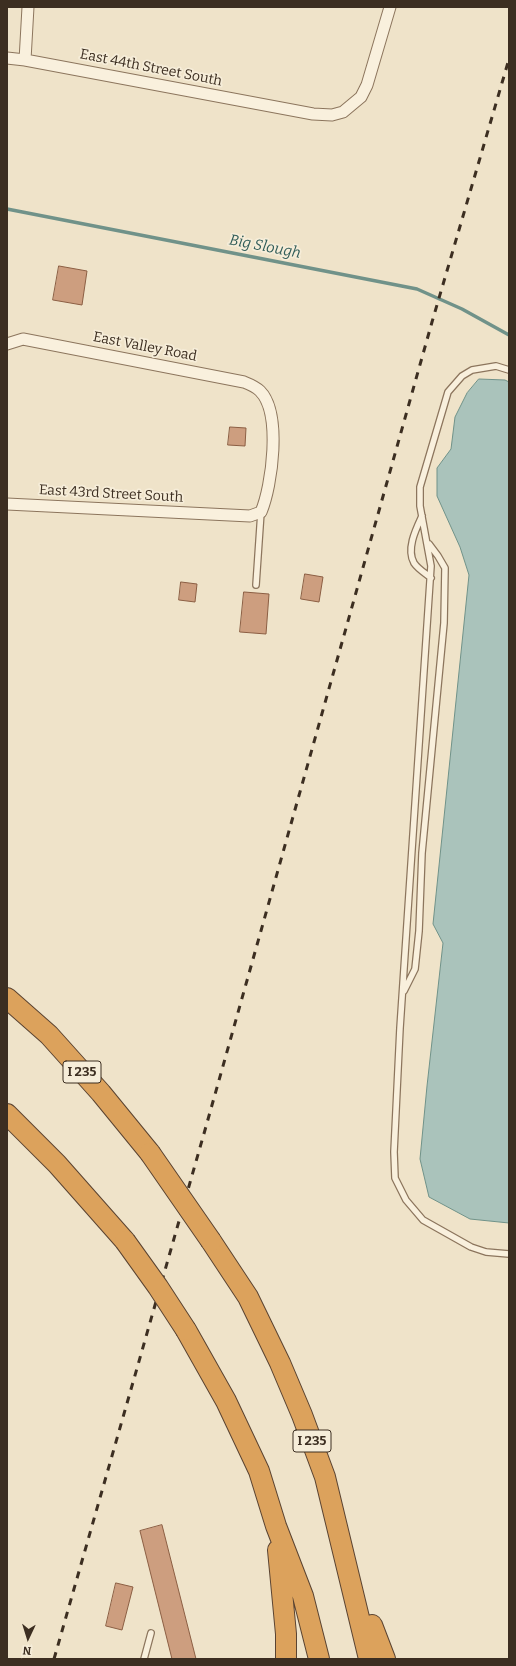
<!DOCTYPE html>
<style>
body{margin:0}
#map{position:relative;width:516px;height:1666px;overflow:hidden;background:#efe3c9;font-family:Bitter,serif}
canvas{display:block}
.frame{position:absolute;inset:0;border:8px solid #3c2e21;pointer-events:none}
.north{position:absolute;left:8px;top:1618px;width:40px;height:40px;-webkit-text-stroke:3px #f6edd9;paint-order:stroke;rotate:184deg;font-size:11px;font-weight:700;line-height:16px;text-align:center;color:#3c2e21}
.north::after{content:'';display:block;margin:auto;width:14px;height:18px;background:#3c2e21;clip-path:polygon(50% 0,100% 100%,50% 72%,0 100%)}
</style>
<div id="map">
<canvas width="516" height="1666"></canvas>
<div class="frame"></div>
<div class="north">N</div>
</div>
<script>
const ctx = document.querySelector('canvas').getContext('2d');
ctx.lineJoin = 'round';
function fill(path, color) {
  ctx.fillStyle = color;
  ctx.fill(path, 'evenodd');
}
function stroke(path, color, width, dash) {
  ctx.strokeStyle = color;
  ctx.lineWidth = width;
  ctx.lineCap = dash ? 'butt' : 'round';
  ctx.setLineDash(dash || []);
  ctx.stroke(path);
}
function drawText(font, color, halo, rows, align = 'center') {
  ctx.font = font + ' Bitter,serif';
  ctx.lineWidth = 3.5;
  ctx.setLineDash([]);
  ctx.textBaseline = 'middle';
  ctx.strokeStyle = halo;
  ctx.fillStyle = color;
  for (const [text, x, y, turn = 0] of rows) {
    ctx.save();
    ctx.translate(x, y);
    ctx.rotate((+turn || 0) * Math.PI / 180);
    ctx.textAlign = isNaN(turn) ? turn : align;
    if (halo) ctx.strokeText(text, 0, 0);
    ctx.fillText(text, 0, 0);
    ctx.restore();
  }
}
const water = new Path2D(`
 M479,379L505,380L509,382V1223L470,1219L429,1197L420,1159L427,1086L443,943L433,924L469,575L460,547L437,496V468L451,449L455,417L467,393Z`);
fill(water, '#aac3bb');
stroke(water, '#709289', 1);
stroke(new Path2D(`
 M7,209L417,289L462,309L509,335`), '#709289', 3.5);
const building = new Path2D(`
 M59,266L87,271L82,305L53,300Z
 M230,427L246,428L245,446L228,445Z
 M305,574L323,577L319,602L301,599Z
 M181,582L197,584L195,602L179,600Z
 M244,592L269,594L266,634L240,632Z
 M162,1525L196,1659H172L140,1531Z
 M116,1583L133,1587L122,1630L106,1626Z`);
fill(building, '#cd9e7f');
stroke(building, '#8b5e43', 1);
const lane = new Path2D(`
 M509,370L496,366L472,370L462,376L448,392L420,487V506L431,566L400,1028L394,1152L395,1178L406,1200L423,1220L471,1247L486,1252L509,1254
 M422,516C416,529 406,549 414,563C418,569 425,573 431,578
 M256,585L261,512
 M404,991L415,969L419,931L422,853L444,623L445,568L438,556L429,544
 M144,1659L151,1633`);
const street = new Path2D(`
 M7,58L25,60L313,114L332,115L343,112L361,97L367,85L390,7
 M25,60L28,7
 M7,344L23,339L244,382C249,384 256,387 260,391C282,413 272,486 261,512L250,516L7,504`);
const highway = new Path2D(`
 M7,998L49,1035L101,1093L150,1153
 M7,1114L57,1164L125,1241
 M211,1241L248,1297L280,1363L302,1415L325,1477L369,1659
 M186,1330L226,1401L259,1471L276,1526L303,1596L319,1659
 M278,1550L286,1634V1659
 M372,1625L385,1659`);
stroke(lane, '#8c755d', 8);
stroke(street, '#8c755d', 13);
stroke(highway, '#5a4331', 22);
stroke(lane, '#f9f0dd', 5.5);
stroke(street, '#f9f0dd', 11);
stroke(highway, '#dca25c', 20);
stroke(new Path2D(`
 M54,1659L205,1130L432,322L509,59`), '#3c2e21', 3, [7, 7]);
const highwayBridge = new Path2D(`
 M150,1153L211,1241
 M125,1241L158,1287L186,1330`);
stroke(highwayBridge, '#5a4331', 22, []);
stroke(highwayBridge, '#dca25c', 20);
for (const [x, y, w] of [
 [82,1072,38],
 [312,1441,38]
]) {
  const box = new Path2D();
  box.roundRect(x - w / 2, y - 11, w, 22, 3);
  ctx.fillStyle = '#f6edd9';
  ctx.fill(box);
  stroke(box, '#3c2e21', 1);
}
drawText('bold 13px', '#3c2e21', null, [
 ["I 235",82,1072],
 ["I 235",312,1441]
]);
drawText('14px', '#3c2e21', '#f6edd9', [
 ["East 44th Street South",151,68,11],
 ["East Valley Road",145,347,11],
 ["East 43rd Street South",111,494,3]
]);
drawText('italic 15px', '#305c58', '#f6edd9', [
 ["Big Slough",265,247,11]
]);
</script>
